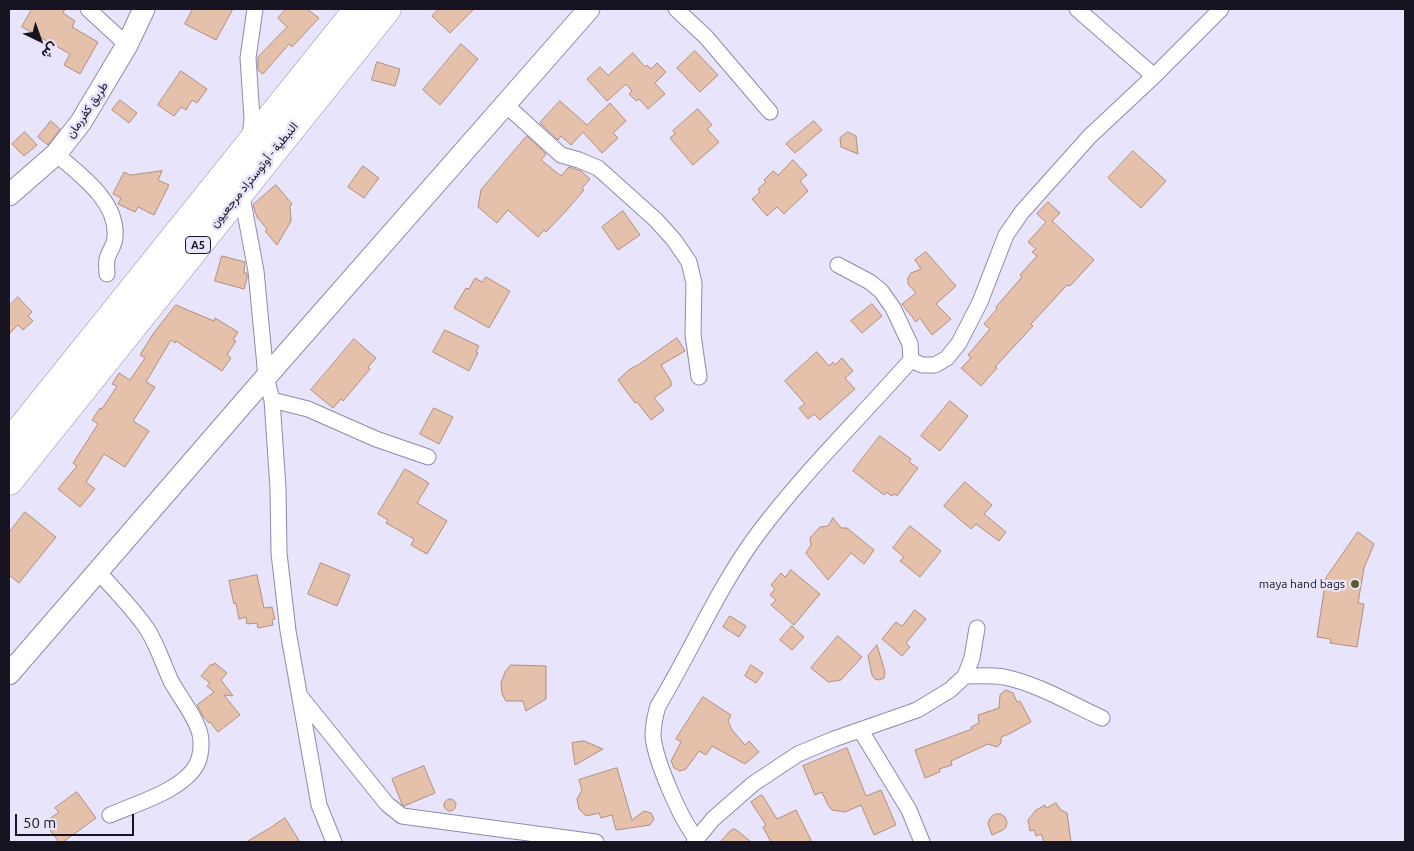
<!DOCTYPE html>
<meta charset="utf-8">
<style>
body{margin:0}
#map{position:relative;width:1414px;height:851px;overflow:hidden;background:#e7e4fb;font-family:Ubuntu,Vazirmatn,sans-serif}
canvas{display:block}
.frame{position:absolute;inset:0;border:10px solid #161421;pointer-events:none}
.north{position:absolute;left:15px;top:15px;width:50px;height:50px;-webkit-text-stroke:4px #e7e4fb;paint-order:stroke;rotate:138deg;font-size:14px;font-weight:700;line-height:20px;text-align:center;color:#161421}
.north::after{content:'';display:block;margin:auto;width:18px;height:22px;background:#161421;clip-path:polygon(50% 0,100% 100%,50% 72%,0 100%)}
.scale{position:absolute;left:15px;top:814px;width:119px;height:22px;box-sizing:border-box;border:2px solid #161421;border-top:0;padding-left:6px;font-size:15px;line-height:18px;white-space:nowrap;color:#161421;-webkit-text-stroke:4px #e7e4fb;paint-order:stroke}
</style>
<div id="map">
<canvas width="1414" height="851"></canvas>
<div class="frame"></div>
<div class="north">ش</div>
<div class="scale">50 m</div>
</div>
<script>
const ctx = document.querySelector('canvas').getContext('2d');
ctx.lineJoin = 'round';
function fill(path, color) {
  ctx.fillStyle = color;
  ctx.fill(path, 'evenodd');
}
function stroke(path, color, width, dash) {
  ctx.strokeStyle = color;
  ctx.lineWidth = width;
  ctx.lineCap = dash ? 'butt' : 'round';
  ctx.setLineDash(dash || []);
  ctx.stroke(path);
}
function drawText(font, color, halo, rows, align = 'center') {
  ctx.font = font + ' Ubuntu,Vazirmatn,sans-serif';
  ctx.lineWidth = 5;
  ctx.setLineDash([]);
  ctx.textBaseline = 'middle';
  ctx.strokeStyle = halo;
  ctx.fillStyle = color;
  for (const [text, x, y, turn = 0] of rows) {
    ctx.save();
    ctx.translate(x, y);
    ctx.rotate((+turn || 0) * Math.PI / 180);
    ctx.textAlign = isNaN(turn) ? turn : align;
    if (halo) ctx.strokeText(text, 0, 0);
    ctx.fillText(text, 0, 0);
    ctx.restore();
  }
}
const building = new Path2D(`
 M32,9H65L63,13L75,21L72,27L98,42L80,74L64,65L70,54L22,27Z
 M193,9H233L216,40L185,24Z
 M286,9H307L319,18L292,47L289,44L263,74L258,70V57L287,27L278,18Z
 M439,9H474L450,33L432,16Z
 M461,44L478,59L440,105L423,90Z
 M695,51L718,75L700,92L677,68Z
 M633,53L645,67L647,65L651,69L657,63L666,72L655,83L665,94L648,109L639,99L636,101L629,94L632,91L626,84L607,101L587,79L600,67L608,75Z
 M377,62L400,69L395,86L372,80Z
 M181,71L207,89L197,103L192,100L186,110L181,107L174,116L158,105Z
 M120,100L137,113L129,123L112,110Z
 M560,101L587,125L610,103L626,121L613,133L618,138L602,153L583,132L571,145L561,136L558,140L540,123Z
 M698,109L712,125L707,129L719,142L693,165L670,138L675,134L673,131Z
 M51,121L60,129L48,145L38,137Z
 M814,121L822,130L795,153L786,144Z
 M25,132L37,145L24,156L12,144Z
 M848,132L856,136L858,154L841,147L840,138Z
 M527,136L546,154L541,160L561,176L569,167L581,171L590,179L582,188L584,190L566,211L546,232L544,230L538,237L508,210L497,223L478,207L481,190Z
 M1133,151L1166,181L1141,208L1108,178Z
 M793,160L807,175L800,181L808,191L784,214L777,207L767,216L752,199L760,192L758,189L766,182L764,180L773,171L778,175Z
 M363,166L379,178L364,198L348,187Z
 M162,171L158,180L169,185L154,215L138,207L135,212L118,204L121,198L113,194L124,172L130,175Z
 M276,185L292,204L290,206L291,221L277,245L265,231L267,229L257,217L253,205Z
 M1048,202L1060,213L1052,221L1094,260L1070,286L1067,285L1031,324L1033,326L995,367L997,368L981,386L961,368L971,358L968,355L990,329L984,324L997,309L996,307L1022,277L1020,275L1037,256L1032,252L1036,249L1028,242L1046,222L1037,214Z
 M623,211L640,235L618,250L602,227Z
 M926,252L956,286L936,304L951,319L932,335L920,318L916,322L902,304L916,293L908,284V278L911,273L921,269L915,260Z
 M222,256L245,262L244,273H247V278L244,289L215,281Z
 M486,277L510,291L489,328L454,308L466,288L469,289L475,278L482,282Z
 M18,297L32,312L28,316L33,321L23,330L18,325L9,334V306Z
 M872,304L882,316L862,333L851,321Z
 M176,305L214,321L215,318L238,332L233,340L236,341L227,355L231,358L222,371L176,341L175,343L171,340L146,382L155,387L133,421L149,431L125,467L104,454L86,482L95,489L80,507L58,489L77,466L73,463L98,424L92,420L100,408L102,409L117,386L112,384L119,373L130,380L145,358L140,355L153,334Z
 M445,330L479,346L476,352L478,353L469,371L433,352Z
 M677,338L685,351L661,365L671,381V386L654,398L664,410L651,420L637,402L635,403L618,380L630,369L638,365Z
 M354,339L376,358L368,367L370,369L343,401L341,399L333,408L311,390Z
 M817,352L829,366L833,362L835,365L842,358L853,371L845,378L855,389L820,420L814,414L808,419L799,408L805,404L785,381Z
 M950,401L968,416L940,451L921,436Z
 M434,408L453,417L439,444L420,434Z
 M880,436L911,459L909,462L918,468L897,496L894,494L892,496L886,492L884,495L853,471Z
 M405,469L429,483L417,503L447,521L427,554L411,545L414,539L386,523L388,520L378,514Z
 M965,482L992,505L984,514L1006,532L999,541L976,524L971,529L944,506Z
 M25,512L56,537L19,583L9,575V533Z
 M833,518L841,528H847L874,550L864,564L851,553L828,580L806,553L811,545L810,538L820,527L828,526Z
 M910,526L941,551L920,577L900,561L904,557L893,548Z
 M1358,532L1374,544L1364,568L1358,603L1364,604L1357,647L1330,643L1331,639L1317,637L1326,578Z
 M321,563L350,575L337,606L308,594Z
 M791,570L820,594L794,625L771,605L776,600L770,595L775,589L771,585L781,573L785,577Z
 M257,575L264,608L272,607L275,619L272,620L273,625L258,628L257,623L247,624L246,617L239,619L236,603L234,604L229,581Z
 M915,610L926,619L906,643L910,647L902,656L882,639L896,622L902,626Z
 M730,616L746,626L739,637L723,627Z
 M792,626L804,637L792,650L780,640Z
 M838,636L862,657L841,680L828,682L811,668Z
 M877,645L885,672L884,678L879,680L875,679L872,675L868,656Z
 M215,663L227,673L221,680L233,696L224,695L240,715L218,732L210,722L209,723L203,716L197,705L214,692L207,686L210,683L201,676L211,664L213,665Z
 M511,665L546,666V699L526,711L523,701H506L502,694L501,683L505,672Z
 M751,665L763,673L756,683L745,676Z
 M1006,690L1013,693L1017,702L1020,701L1031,722L1009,734L1001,737V743L997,747L988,744L951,761L952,765L939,769L940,772L925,778L915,750L972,729L971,727L979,723L978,715L999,708L1000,695Z
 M703,697L731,715L728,721L732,730L745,745L749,741L759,752L745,764L712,746L706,755L699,751L686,769L680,771L674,768L671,761L681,742L676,739Z
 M584,741L603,749L575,765L572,743Z
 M847,748L866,796L881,790L896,825L874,835L861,805L845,812L832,810L828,805L822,792L815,795L803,766Z
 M424,766L435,793L404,806L402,804L392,779Z
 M617,768L632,820L644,811L651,813L654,819L650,825L616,830L612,815L601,818L599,813L586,816L579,809L577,799L582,790L579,780Z
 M77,792L96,818L63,842H59L46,825L50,822L48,820L59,812L55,808Z
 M762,795L777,819L796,810L812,842H771L763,827L766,825L751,802Z
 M444 805a6 6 0 1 1 12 0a6 6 0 1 1-12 0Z
 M1056,803L1061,810L1067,813L1071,842H1044L1041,834L1036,836L1034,830L1030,831L1028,820L1036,810L1045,805L1046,808Z
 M996,814H1001L1005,817L1007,822L1006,827L1003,830L992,835L988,824L989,820L992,816Z
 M285,818L300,842H246L270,828Z
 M734,829L738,831L751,842H720L730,831Z`);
fill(building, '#e5c0ab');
stroke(building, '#b18f7b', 1);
const street = new Path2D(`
 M88,9L127,45
 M676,9L706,37L770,112
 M1154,76L1221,9
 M506,105L561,155L579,160L598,168L656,220L674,240L689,262L694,283L693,335L699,377
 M250,139L252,118L248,58L255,9
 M56,154C80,175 118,201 115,237C115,245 109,251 107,259C106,264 107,269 107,274
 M241,191L256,271L266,377L272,400L278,488L279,553L288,631L319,805L334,842
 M911,360L922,365H935L947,358L959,343L980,302L1006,235L1022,212L1090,136L1154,76L1077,9
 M272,400L308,409L376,439L428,457
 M98,571C114,590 133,608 147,629C157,644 163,664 171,681C180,698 195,715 200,734C202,743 201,756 197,764C184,790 135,804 110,815
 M965,676C978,676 991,675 1004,677C1038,684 1071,704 1102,718
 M300,696L387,804L402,816L596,842
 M861,731L909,810L922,842
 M697,839C681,821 655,760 653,736C653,725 655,716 658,706C693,648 719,585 760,531C806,470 861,417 911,360L910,344L893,308L881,291L870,282L838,265
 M694,842L713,819L753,784L798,754L834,739L917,710L950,690L965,676L972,658L977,628`);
const secondary = new Path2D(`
 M9,195L56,154L81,122L127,45L144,9
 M9,674L266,377L589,9`);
const highway = new Path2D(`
 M9,444L358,9
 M9,481L387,9`);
stroke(street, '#8f8aac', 17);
stroke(secondary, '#8f8aac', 23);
stroke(highway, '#8f8aac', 29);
stroke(street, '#fff', 15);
stroke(secondary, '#fff', 21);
stroke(highway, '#fff', 28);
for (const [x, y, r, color] of [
 [1355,584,5,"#595c2a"]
]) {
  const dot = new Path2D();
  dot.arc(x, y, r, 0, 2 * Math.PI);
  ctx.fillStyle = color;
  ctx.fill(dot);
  stroke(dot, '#e7e4fb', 2);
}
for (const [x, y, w] of [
 [198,245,25]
]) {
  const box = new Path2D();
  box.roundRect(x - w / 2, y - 8.5, w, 17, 4);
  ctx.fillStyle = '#e7e4fb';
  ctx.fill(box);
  stroke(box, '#161421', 1);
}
drawText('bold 11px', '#161421', null, [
 ["A5",198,245]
]);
drawText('12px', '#161421', '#e7e4fb', [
 ["طريق كفررمان",87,110,-56],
 ["النبطية - أوتوستراد مرجعيون",254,175,-51]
]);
drawText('12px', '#161421', '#e7e4fb', [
 ["maya hand bags",1345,584]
], 'right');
</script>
